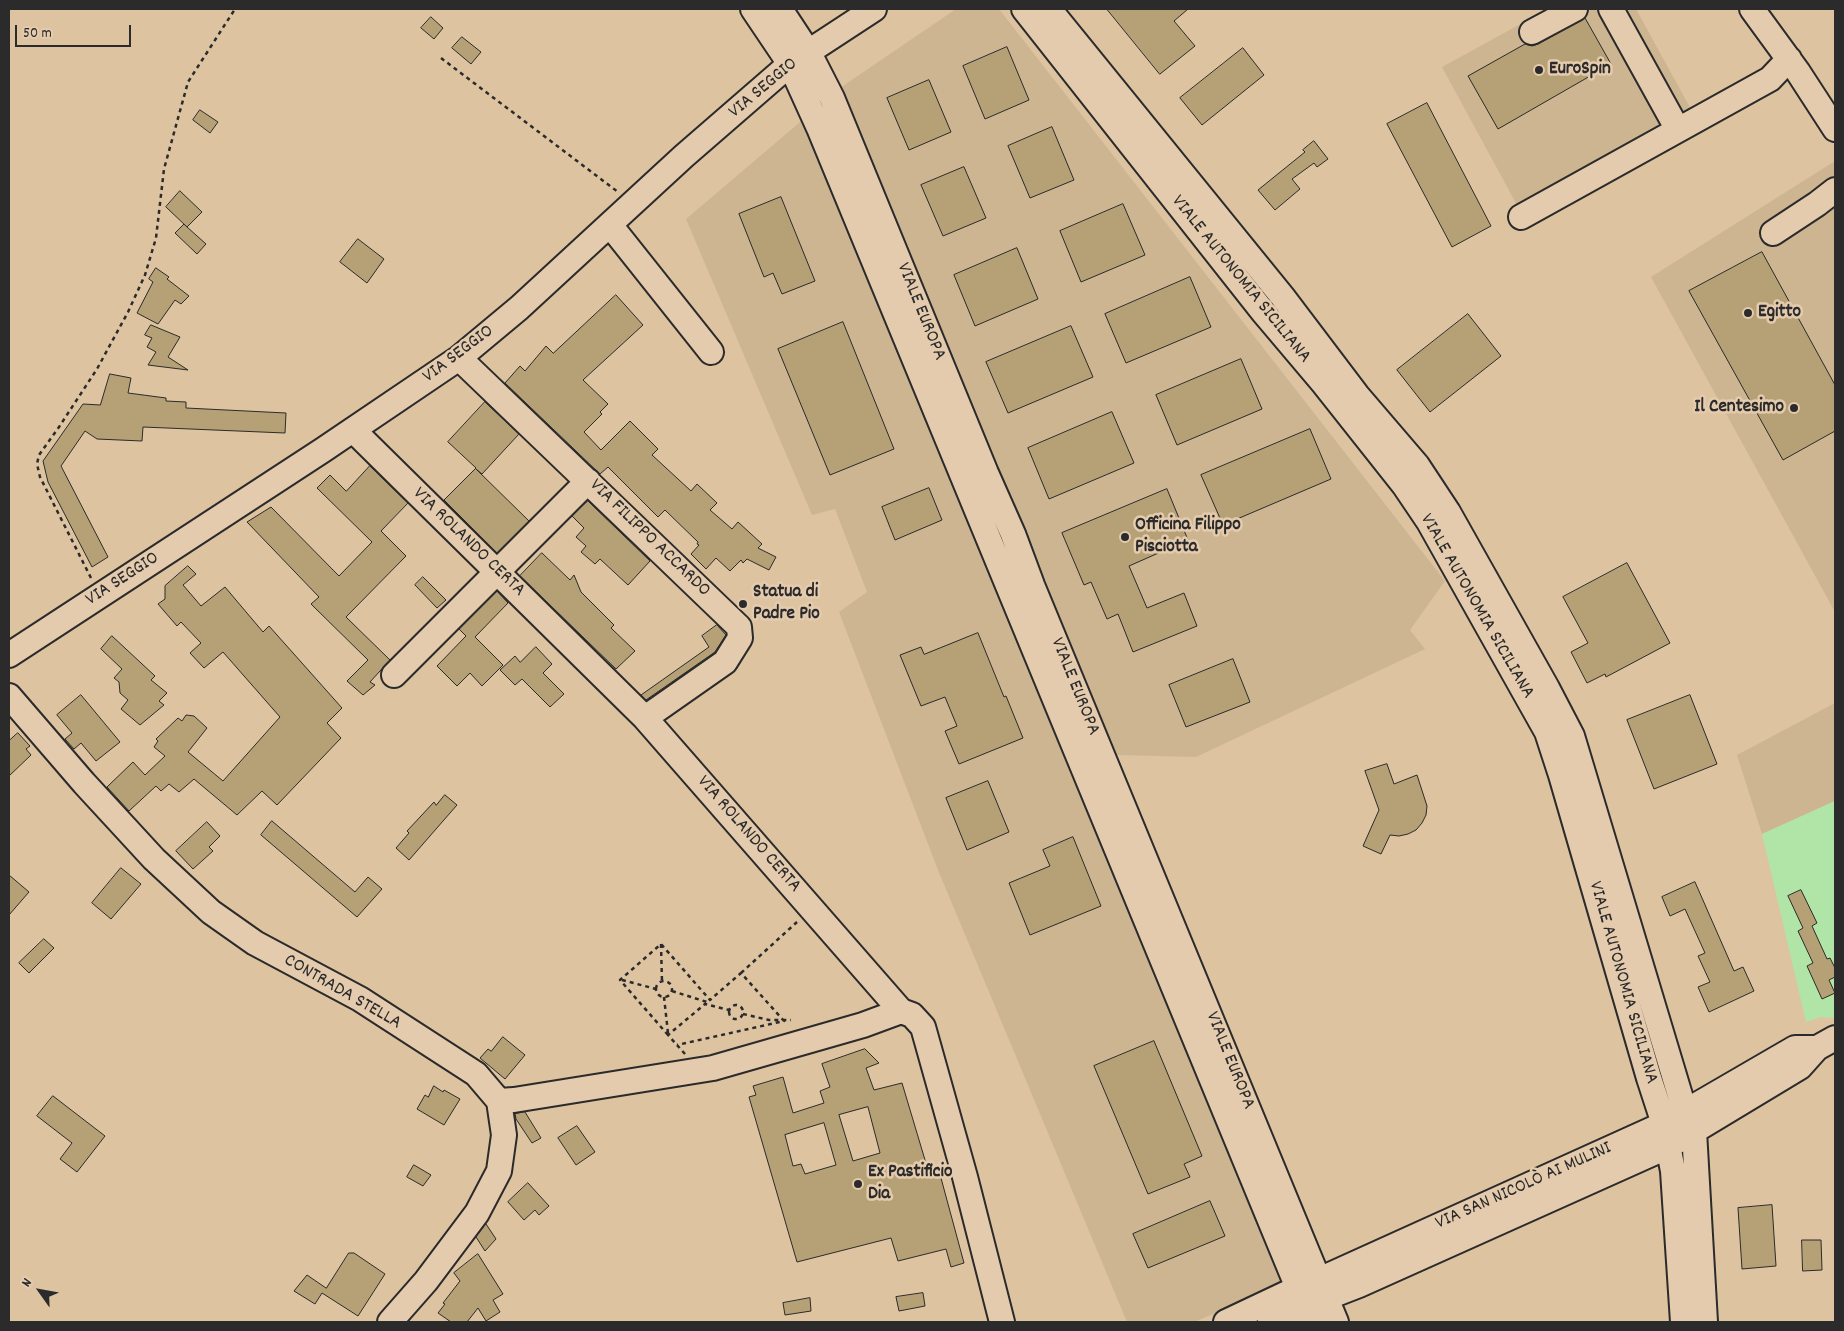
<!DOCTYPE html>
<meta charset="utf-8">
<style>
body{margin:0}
#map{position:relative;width:1844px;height:1331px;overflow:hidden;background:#ddc3a0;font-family:Dekko,sans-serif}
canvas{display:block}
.frame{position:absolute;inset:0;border:10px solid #2b2b2b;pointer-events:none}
.north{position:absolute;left:15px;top:1266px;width:50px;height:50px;-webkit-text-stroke:4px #e5cbad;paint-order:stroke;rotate:302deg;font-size:14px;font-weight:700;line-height:20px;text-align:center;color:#2b2b2b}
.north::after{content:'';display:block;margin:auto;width:18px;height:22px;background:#2b2b2b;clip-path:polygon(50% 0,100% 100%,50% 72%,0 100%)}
.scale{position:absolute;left:15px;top:25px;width:116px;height:22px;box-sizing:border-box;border:2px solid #2b2b2b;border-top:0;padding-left:6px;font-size:15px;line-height:18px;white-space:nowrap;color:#2b2b2b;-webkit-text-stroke:4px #e5cbad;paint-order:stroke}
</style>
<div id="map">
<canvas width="1844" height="1331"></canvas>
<div class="frame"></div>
<div class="north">N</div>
<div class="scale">50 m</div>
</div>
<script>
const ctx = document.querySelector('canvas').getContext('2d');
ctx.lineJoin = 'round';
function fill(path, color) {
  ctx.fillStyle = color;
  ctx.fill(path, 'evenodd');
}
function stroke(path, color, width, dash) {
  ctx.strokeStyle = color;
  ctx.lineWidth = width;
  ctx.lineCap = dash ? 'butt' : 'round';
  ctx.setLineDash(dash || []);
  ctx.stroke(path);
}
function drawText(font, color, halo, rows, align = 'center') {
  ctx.font = font + ' Dekko,sans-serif';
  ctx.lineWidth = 5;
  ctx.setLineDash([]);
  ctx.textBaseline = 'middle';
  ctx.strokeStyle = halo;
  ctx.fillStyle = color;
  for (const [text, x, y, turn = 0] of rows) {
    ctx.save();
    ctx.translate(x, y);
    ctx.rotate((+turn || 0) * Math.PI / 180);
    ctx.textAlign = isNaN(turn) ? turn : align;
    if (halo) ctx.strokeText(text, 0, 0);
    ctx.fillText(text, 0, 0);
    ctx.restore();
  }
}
fill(new Path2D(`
 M956,9H999L1445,581L1410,630L1425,649L1196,757L1117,755L840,88Z
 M1548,9H1636L1693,113L1518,207L1442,67Z
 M806,117L1292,1281L1194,1322H1127L938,870L839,612L867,592L835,509L812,515L686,219Z
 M1835,161V612L1651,277Z
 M1835,703V801L1762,834L1737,755Z`), '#ceb591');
fill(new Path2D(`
 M1835,801V1018L1820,1017L1806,1022L1762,834Z`), '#b0e5a7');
const building = new Path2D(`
 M1107,9H1188L1174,21L1195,46L1160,74Z
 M431,17L443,28L434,39L421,28Z
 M1585,18L1611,64L1498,129L1468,76L1525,44L1532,46L1538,44Z
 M462,37L481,52L471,64L452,48Z
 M1007,47L1029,100L985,119L963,66Z
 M1243,48L1264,75L1202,125L1180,98Z
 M929,80L951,132L909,150L887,98Z
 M1427,103L1491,226L1452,247L1387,124Z
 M200,110L218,122L210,133L193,120Z
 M1052,127L1074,180L1030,198L1008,146Z
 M1314,141L1328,159L1317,167L1314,163L1292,179L1300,189L1275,210L1258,190L1305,152L1303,150Z
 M964,167L986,218L943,236L921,185Z
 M180,191L202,212L187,227L206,244L197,254L175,233L184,224L187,227L166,207Z
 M781,197L815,281L782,294L773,273L764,277L739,214Z
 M1123,204L1145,255L1081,282L1060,231Z
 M358,239L384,259L367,283L340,262Z
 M1017,248L1038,299L975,326L954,275Z
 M1762,252L1835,385V431L1783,460L1689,291Z
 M156,268L169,277L167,279L189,296L181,304L175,300L158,324L137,313L153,282L149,279Z
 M1190,277L1211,327L1126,363L1105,314Z
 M616,295L643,325L583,380L608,404L600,412L602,414L584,432L601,450L630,421L658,449L652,455L691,491L697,484L717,503L710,510L732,529L738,522L762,544L758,548L776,557L769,570L747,559L743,563L741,560L730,571L716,558L706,569L691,554L699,545L697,544L698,542L665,510L658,517L608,467L600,474L505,383L520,366L525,371L546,346L553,353Z
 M1468,314L1501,356L1430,412L1397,370Z
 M843,322L894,449L830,475L778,349Z
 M151,325L180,337L168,357L188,370L148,365L156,352L147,347L152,338L145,335Z
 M1071,326L1093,377L1008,413L986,362Z
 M1241,359L1262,409L1177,445L1156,395Z
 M110,374L131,378L128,393L166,398V401L186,402V408L286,413L285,433L143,427L142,441L97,439L85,431L61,466L108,557L92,567L48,482L43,461L83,404L100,405Z
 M485,402L519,434L482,474L476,469L529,521L497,553L444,500L476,468L448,442Z
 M1112,412L1134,463L1049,499L1028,448Z
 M1310,429L1331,479L1223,525L1201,475Z
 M370,466L408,503L381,531L406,556L346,617L390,660L370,682L375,685L363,695L347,681L368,660L311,604L319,597L247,522L271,507L339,576L372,542L317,488L330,475L346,491Z
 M929,488L942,520L895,540L882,507Z
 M1167,489L1188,540L1129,566L1147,608L1184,593L1197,626L1133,652L1118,614L1107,619L1091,582L1084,585L1062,533Z
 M588,501L650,561L628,585L600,559L595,564L581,552L586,546L576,537L584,528L572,516Z
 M542,553L570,580L574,575L581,592L614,625L611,628L635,651L616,669L520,576Z
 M1627,563L1670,643L1606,677L1605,674L1587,683L1571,652L1588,643L1563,597Z
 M188,566L196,574L183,585L201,606L225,587L263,632L269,626L342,708L327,723L341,738L277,805L262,791L237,815L194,779L179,792L169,784L161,791L156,786L129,811L107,787L133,762L145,775L165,756L154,747L158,741L156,739L178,718L182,721L186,715L194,716L207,728L188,752L223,781L280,717L223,652L204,668L190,653L201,643L181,622L177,626L158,604L165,599V586Z
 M423,577L446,600L437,608L415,585Z
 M497,591L508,603L475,637L503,665L482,686L470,673L457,686L437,666L466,636L459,629Z
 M717,625L726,635L715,652L646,700L641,695L709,647L702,636Z
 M978,633L1004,697L1006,696L1023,738L959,764L945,731L957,726L945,697L921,706L900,655L921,647L924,654Z
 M112,636L155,676L151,680L167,693L159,701L164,705L140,725L121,709L128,700L120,693L119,682L114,678L122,669L101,649Z
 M536,647L552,664L543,673L564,694L550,707L522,679L515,685L500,670L515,656L520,662Z
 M1233,659L1250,702L1186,727L1169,685Z
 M81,695L120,742L96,761L81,743L74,749L65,739L72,733L57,715Z
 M1690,695L1717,764L1654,789L1627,720Z
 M18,733L30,746L26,749L31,755L9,776V741Z
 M1387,764L1394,784L1417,775L1427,806L1426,815L1422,823L1416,830L1408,834L1399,836L1390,835L1381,854L1363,846L1379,810L1365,771Z
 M988,781L1009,832L967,850L946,798Z
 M445,795L457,805L409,860L396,848L409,833L407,831L434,802L436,805Z
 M272,821L355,892L368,877L382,889L357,917L261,835Z
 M207,822L220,836L209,847L213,851L193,869L176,851Z
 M1073,837L1101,906L1030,935L1009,883L1050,866L1043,850Z
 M121,868L141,884L111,919L92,903Z
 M9,875L29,892L9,915Z
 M1695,882L1734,971L1743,967L1754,991L1709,1012L1698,987L1710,982L1698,956L1705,953L1685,909L1670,916L1662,897Z
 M1801,890L1817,923L1812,926L1827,959L1830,958L1835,968V977L1829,980L1835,993L1822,999L1807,966L1813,963L1798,931L1803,928L1788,896Z
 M44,939L54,948L29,973L19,963Z
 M503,1037L525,1055L505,1079L480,1058L488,1049L491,1051Z
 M1154,1041L1202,1156L1184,1164L1190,1177L1148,1194L1094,1066Z
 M865,1049L879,1063L866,1068L874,1090L902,1083L928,1170L938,1167L964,1263L951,1267L946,1249L898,1261L891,1238L797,1262L749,1097L756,1095L753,1086L783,1077L793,1113L824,1103L820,1091L830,1087L822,1064ZM868,1107L880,1153L853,1161L839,1115ZM824,1123L836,1165L805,1174L801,1164L793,1166L785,1135Z
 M434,1086L443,1092L444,1090L460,1099L444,1125L417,1109L425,1095L428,1097Z
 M53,1096L105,1136L77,1172L60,1159L72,1143L37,1116Z
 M525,1112L541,1138L532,1143L516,1119L515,1114Z
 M577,1126L595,1152L576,1165L558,1138Z
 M414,1165L431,1175L423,1186L407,1177Z
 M528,1183L549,1206L539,1215L535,1210L524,1220L508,1202Z
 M1210,1201L1225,1236L1148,1268L1133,1234Z
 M1772,1205L1776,1266L1742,1269L1738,1208Z
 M486,1224L496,1239L485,1251L476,1237Z
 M1802,1240H1821L1822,1270L1803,1271Z
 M349,1253H354L385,1274L358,1316L322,1293L315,1304L294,1291L307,1275L326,1288Z
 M478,1254L503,1294L493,1300L500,1312L486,1321L478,1308L467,1322H451L438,1313L445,1304L443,1303L460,1281L454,1273Z
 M923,1293L925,1306L899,1311L896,1297Z
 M810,1298L811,1311L785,1315L783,1303Z`);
fill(building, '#b6a076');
stroke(building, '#2b2b2b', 1);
const minor = new Path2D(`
 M753,9L790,64L819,128L1312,1322
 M780,9L809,53L832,98L986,473L1013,534L1032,585L1336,1322
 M1024,9L1264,313L1324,384L1404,485L1429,522L1547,732L1561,775L1649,1078L1664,1124L1673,1171L1683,1322
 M1049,9L1282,296L1357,395L1417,465L1448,512L1547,688L1572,736L1673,1072L1685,1112L1694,1131L1705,1322
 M1611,9L1678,130
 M1752,9L1798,72L1835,129
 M1532,32L1575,9
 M1521,217L1770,79L1789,59
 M610,225L711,352
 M1773,233L1817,204L1835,190
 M459,358L739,627L740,638L725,662L645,718
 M353,430L645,718L901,1011L912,1015L923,1027L965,1177L1002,1322
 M9,655L323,450L459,358L519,308L684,156L790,64L874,9
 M394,675L588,481
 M9,696L84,783L154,859L211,912L255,943L360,999L476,1074L499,1101L504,1135L499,1171L477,1213L426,1281L390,1322
 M499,1101L514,1100L713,1068L863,1025L901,1011
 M1226,1322L1298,1288L1319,1280L1664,1124L1795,1048H1817
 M1270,1322L1305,1306L1359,1285L1669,1146L1800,1067L1817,1048L1835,1038`);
stroke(minor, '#2b2b2b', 28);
stroke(new Path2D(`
 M441,58L618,192
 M91,578L40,477L37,464L39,455L59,427L97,369L128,312L145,275L156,238L164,169L188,82L235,9
 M661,944L662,982
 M741,973L797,922
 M622,980L656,989
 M656 989a8 8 0 1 1 16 0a8 8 0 1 1-16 0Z
 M672,991L707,1002
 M664,997L668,1033
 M729 1012a7 7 0 1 1 14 0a7 7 0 1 1-14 0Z
 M743,1014L769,1020H791
 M668,1035L620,980L661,944L710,1000L741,973L784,1021L677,1045
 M685,1054L668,1035L705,1004L729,1010`), '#2b2b2b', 2.5, [4, 4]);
stroke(minor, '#e5cbad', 24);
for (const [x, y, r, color] of [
 [1539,70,5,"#2b2b2b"],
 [1748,313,5,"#2b2b2b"],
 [1794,408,5,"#2b2b2b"],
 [1125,537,5,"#2b2b2b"],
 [743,604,5,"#2b2b2b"],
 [858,1184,5,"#2b2b2b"]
]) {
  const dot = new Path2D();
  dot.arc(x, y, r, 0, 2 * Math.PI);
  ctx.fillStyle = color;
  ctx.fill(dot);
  stroke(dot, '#e5cbad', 2);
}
drawText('bold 19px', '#2b2b2b', '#e5cbad', [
 ["EuroSpin",1549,70],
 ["Egitto",1758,313],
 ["Il Centesimo",1784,408,"right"],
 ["Officina Filippo",1135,526],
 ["Pisciotta",1135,548],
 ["Statua di",753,593],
 ["Padre Pio",753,615],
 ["Ex Pastificio",868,1173],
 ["Dia",868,1195]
], 'left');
drawText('19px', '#2b2b2b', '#e5cbad', [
 ["VIA SEGGIO",764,89,-40],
 ["VIALE AUTONOMIA SICILIANA",1240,280,51],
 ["VIALE EUROPA",920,312,68],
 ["VIA SEGGIO",459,355,-37],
 ["VIA FILIPPO ACCARDO",649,539,44],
 ["VIA ROLANDO CERTA",468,543,44],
 ["VIA SEGGIO",123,580,-33],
 ["VIALE AUTONOMIA SICILIANA",1476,607,60],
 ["VIALE EUROPA",1074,687,68],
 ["VIA ROLANDO CERTA",748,835,49],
 ["VIALE AUTONOMIA SICILIANA",1622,983,74],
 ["CONTRADA STELLA",342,993,30],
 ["VIALE EUROPA",1229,1061,68],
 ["VIA SAN NICOLÒ AI MULINI",1524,1187,-24]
]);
</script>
